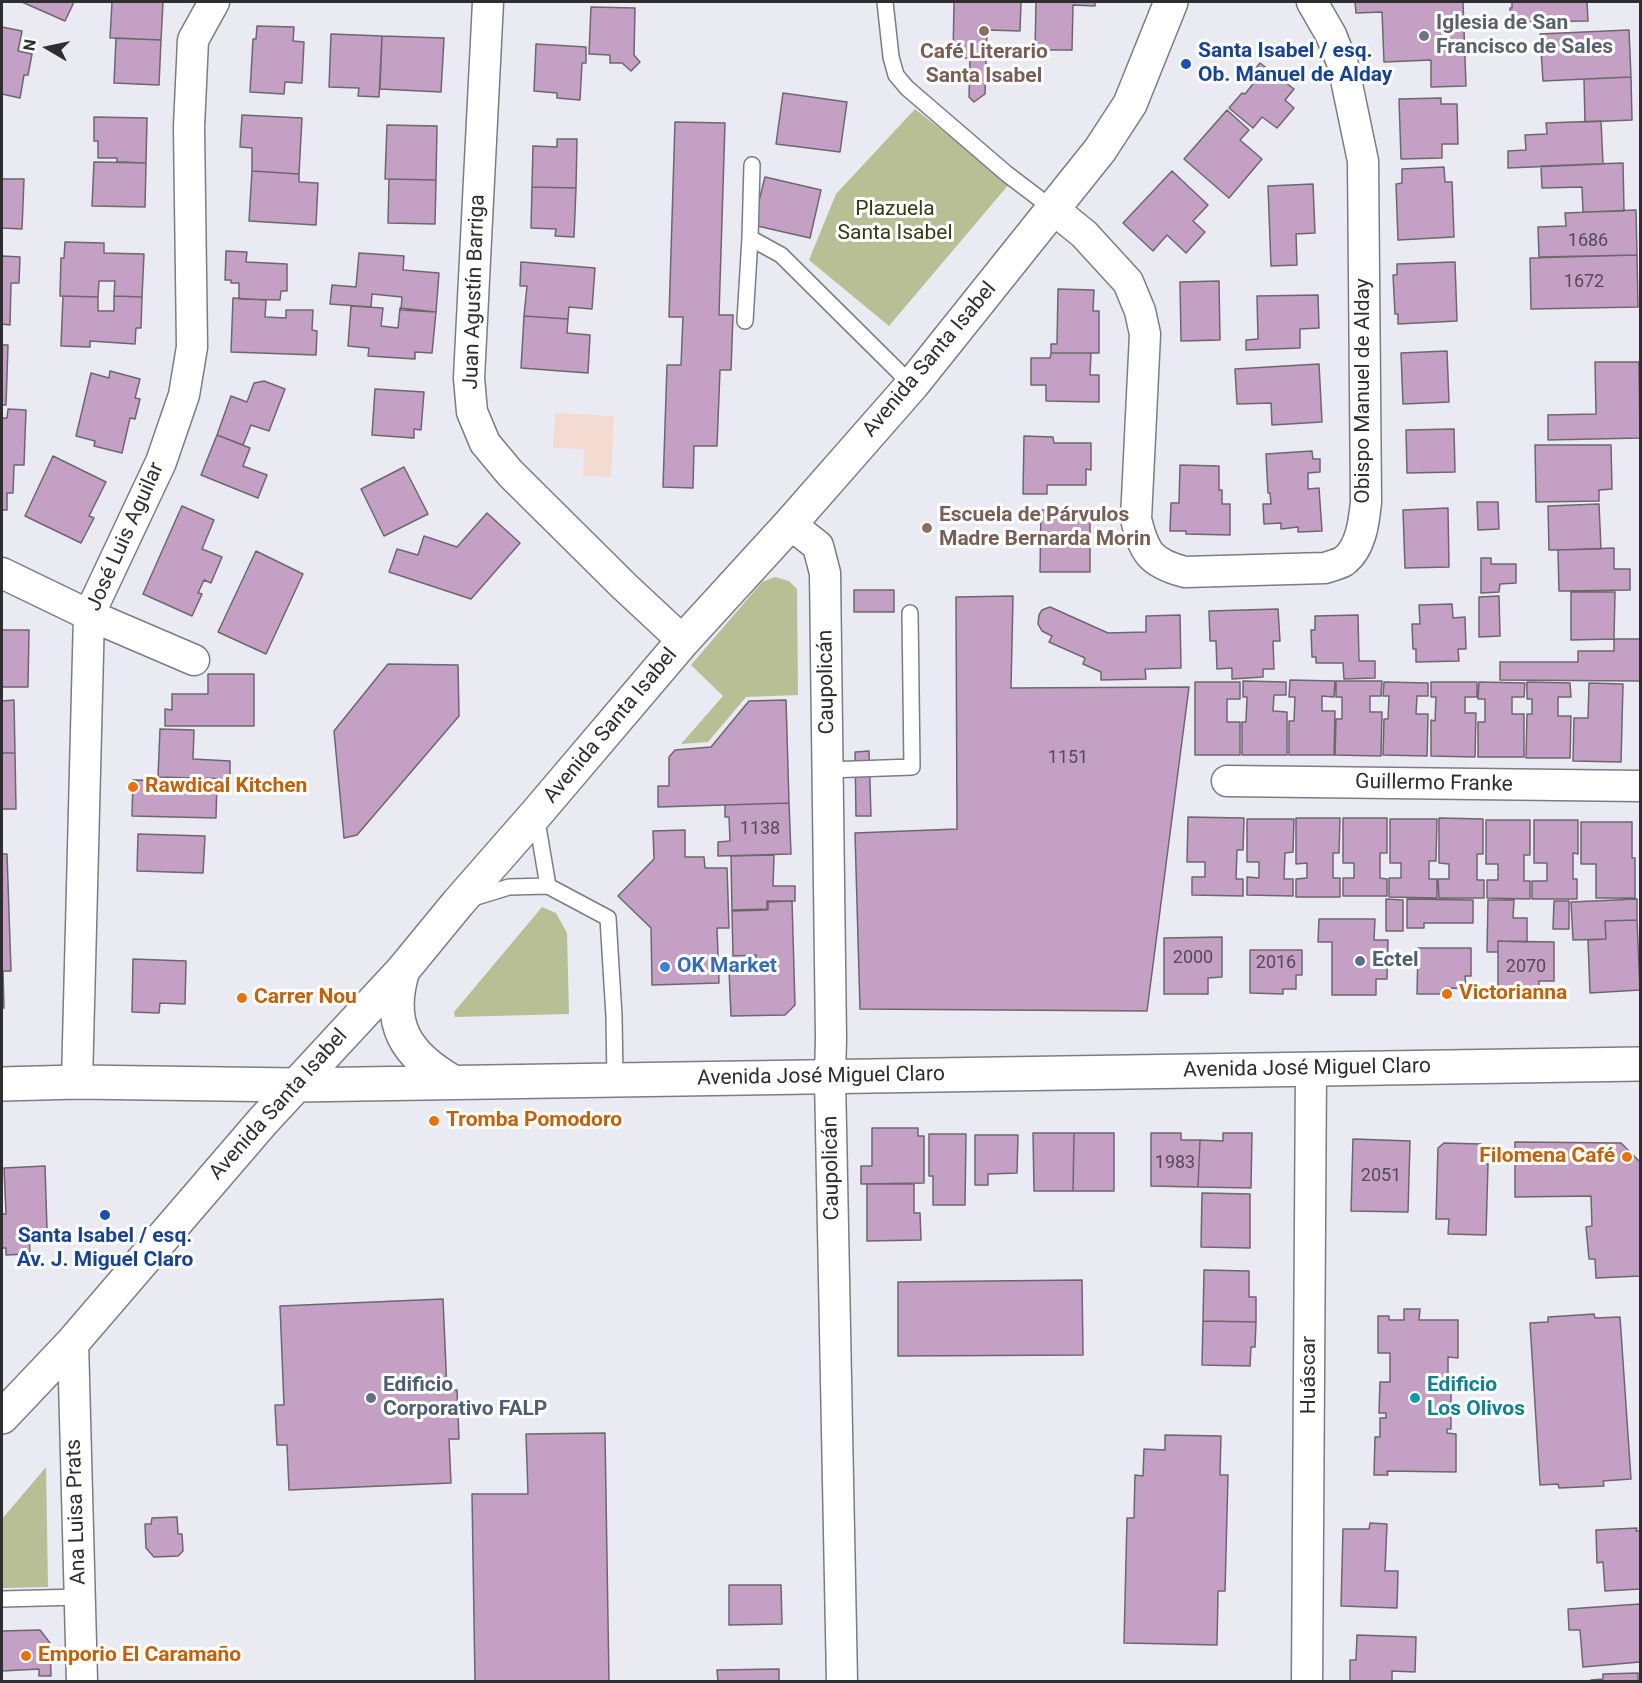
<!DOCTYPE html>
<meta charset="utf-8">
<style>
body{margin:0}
#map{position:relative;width:1642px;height:1683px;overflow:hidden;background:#eaeaf3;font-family:Roboto,sans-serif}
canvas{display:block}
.frame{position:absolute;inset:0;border:3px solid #2e2e31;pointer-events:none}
.north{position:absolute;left:18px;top:18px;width:60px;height:60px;-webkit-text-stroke:4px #fff;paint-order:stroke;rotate:279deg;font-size:16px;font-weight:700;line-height:24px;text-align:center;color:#2e2e31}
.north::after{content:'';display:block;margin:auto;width:21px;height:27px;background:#2e2e31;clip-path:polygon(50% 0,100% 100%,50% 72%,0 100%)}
</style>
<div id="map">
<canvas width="1642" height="1683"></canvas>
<div class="frame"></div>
<div class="north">N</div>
</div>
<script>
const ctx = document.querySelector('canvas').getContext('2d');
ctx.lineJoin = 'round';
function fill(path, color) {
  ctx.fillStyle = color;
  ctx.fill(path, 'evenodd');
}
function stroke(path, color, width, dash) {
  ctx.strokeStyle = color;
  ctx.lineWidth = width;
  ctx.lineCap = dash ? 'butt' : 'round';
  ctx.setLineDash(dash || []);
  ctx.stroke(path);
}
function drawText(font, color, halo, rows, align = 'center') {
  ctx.font = font + ' Roboto,sans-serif';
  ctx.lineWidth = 6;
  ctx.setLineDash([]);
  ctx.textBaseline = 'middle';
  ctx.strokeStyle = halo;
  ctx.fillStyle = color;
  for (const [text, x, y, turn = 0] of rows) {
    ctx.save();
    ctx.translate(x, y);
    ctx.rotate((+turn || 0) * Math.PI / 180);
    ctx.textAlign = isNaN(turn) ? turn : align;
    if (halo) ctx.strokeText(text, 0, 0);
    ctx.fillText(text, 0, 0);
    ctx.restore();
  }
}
fill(new Path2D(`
 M555,413L614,416L611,477L583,476L584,449L553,448Z`), '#f3dbd2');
fill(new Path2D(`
 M915,109L1010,183L889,326L809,260L836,194Z
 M775,577L789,581L797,589L798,695L746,697L708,742L681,744L723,696L691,665L762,582Z
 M542,907L556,913L567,933L569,1014L455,1017L454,1012Z
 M46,1467L48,1587L2,1588V1519Z`), '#b9bf95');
const building = new Path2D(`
 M22,2H74L65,21Z
 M112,2H163L161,40L110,38Z
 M954,2H1021L1020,31L987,30L985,94L974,102L969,97L970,58H953Z
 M1036,2H1095V6L1073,5L1072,50H1035Z
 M1355,2H1463L1466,86L1431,87V60L1384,62L1382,12L1356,13Z
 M1512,2H1587L1588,21L1511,22L1510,8H1512Z
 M591,7L635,8L634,55L640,62L631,71L622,63H610V55L589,54Z
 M257,26L294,27L293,41L304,42L302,83L285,82L284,94L250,92L253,39H256Z
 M2,27L22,31L18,51L32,54L28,75H24L20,98L2,94Z
 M1629,30L1631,77L1543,81L1540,34Z
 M331,34L382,36L379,97L358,96L359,88L329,87Z
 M382,36L444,38L441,92L380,89Z
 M116,38L161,40L159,85L114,83Z
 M536,44L586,47V63H582L580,100L557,98V93L534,91Z
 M1260,63L1294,89L1285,100L1294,108L1277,128L1262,117L1253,128L1229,108L1242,93L1245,94L1253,84L1247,79Z
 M1631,77L1632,120L1585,122L1584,79Z
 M783,93L847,102L840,152L776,144Z
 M1441,98V104H1457L1458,144H1442V158L1401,159L1399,99Z
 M1227,110L1249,130L1240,140L1262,159L1229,198L1184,159Z
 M242,115L302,118L299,174L252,171V148L240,147Z
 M94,117L147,118L146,163L117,162V158H98V141H94Z
 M1601,121L1603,164L1508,168V151L1526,150L1525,135L1547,134L1546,123Z
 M675,122L725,123L719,315H733L731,370H720L717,446H694L693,488L663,487L667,365H681L683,317H669Z
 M387,125L437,126L436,180L385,179Z
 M557,139H577L576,188L532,187L533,146L557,147Z
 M94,162L146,163L145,207L92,206Z
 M1623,163L1624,211L1583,212L1582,187L1542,188L1541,166Z
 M1444,167L1445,182H1452L1454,237L1398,240L1396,184L1402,183V169Z
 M252,171L299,174V182L318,183L316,225L249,221Z
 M1172,171L1208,205L1193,221L1205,232L1186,253L1167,235L1153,251L1123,223Z
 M765,177L821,190L810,238L753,225Z
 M2,179H24L22,229L2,228Z
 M389,179L436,180L435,224L388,223Z
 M1313,184L1315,233L1296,234L1297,265L1271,266L1268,186Z
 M532,187L576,188L574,237L555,236L556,229L531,228Z
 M1636,210L1637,255L1539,257L1538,227L1566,226L1565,213Z
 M65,242L104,243V253L144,254L142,297L114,296L115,281H99L98,297L60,296L61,258H64Z
 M226,251L247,252L246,262L287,264V291H281L280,300L239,299V283H231V280H225Z
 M359,253L404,256L403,270L439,273L436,312L401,310L402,297L372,294L371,307L330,304L332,285L356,287Z
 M1637,255L1638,307L1531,309L1530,258Z
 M2,256L20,257L19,283H11L10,325L2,324Z
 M521,262L595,268L592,309L569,307L568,319L524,316L527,286H520Z
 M1455,262L1457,321L1398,324V314H1395L1393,275H1397V264Z
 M1219,281L1220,340L1181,341L1180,282Z
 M1058,289L1094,290L1093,311H1099V353H1051V344H1057Z
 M1318,295L1319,328L1300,329V348L1246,350V340L1258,339L1257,296Z
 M63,296L98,297V311H114V296L142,297L141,328H136L135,344L90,341V347L61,346Z
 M233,298L266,300L265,317L286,318V310H313L312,330L317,331L316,355L231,352Z
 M351,306L383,308L381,326L398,328L400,308L436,312L432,353L415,352V359L368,356L369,348L348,346Z
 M524,316L568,319L567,333L590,335L588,373L521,368Z
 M2,345H8L6,405H2Z
 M1447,351L1449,402L1403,404L1401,353Z
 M1051,353H1091L1090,375H1099V402L1046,401V385H1031V358H1050Z
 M1595,362H1639L1640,438L1548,440V415L1596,414Z
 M1319,364L1322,422L1272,425L1271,403L1237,404L1235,369Z
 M110,371L140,379L135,398L140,399L135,419L130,418L122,453L94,446L95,441L76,436L91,373L109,378Z
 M264,381L285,389L269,431L251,425L243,445L217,435L231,396L247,402L254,383Z
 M375,389L424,392L421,430L414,429V438L372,435Z
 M8,409L26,410L24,465H14L13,493H7V510H2V418H7Z
 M1454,429L1455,472L1407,473L1406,430Z
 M217,435L250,448L243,466L267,475L258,498L201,475Z
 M1024,436L1053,437L1054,443H1091V470L1086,469V485H1047V494H1023Z
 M1535,445H1611L1612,489L1599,490V501L1536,502Z
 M1312,451L1313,459H1320V472L1308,473V489L1319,488L1322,531L1298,532V527L1281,529V523L1264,524L1263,504H1271L1270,493H1268L1266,454Z
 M53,456L106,482L89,516L94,518L81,543L25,516Z
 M1180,465L1219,466V490H1222V504H1230V535L1186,534V531H1170L1171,503H1179Z
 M404,467L428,514L384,536L361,489Z
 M1477,502H1498L1499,529L1478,530Z
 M1599,504L1601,549L1549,550L1548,506Z
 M182,506L214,520L202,549L222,557L211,583L204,580L198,593L202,594L192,616L143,594Z
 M1448,508L1449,567L1405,568L1403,510Z
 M1041,510H1090V572H1040Z
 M487,513L520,543L471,599L389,572L397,549L418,555L424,536L457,547Z
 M1614,548V569H1630V590L1559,591L1558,550Z
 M256,551L303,574L266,654L218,632Z
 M1481,558H1491V564H1516V583L1500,584L1499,592L1481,593Z
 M854,590H894V612H854Z
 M1571,592H1615L1614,639L1571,640Z
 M1013,596L1011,688L1189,687L1147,1011L860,1009L855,833L957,829L956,597Z
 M1499,596L1500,636L1479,637V597Z
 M1452,604L1453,618L1465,617L1466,649H1458L1459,661L1416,662V649H1413L1412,624H1420L1419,605Z
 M1050,607L1108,633L1146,632V616L1180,615L1181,668L1145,669L1146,679L1101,680V672L1083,664L1085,658L1049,642L1052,636L1042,631L1038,624L1039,615L1042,610Z
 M1278,609L1280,641H1273L1274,669H1263V677L1232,679V668L1217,669L1216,641H1210L1209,611Z
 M1358,615L1359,661H1375V678L1344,679L1343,663H1316V657H1312L1311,630H1315V616Z
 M2,630H29L28,687H2Z
 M1614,639H1640V681L1500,680V662H1578V651H1614Z
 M388,664L458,665L459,716L357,835L344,838L334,731Z
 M208,674H254V726H165V709L172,710V694H208Z
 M1290,680L1335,681L1334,697L1322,696V711H1335L1334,755H1289V721H1294L1295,697H1289Z
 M1243,681L1286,682V695H1274L1273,711L1287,712V755H1242V722H1246L1247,697H1243Z
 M1336,681H1382L1381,696H1370V712H1382L1381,756L1335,755L1336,719H1342V697H1336Z
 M1195,682H1240V699H1227V722H1240V755H1195Z
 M1384,682L1428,683V696H1417L1416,714H1428L1427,756L1383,755L1384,719H1388L1389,696H1383Z
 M1431,682H1477V697H1465V713H1476L1475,757L1431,756V720L1435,721L1436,697H1431Z
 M1479,682L1525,683L1524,697H1512V714H1524V757H1478V722H1485V699H1478Z
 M1527,682L1570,683L1571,697H1558V716H1571L1570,758H1526L1527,714H1532V699H1527Z
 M1589,683L1623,684L1621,762L1573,761L1574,718H1588Z
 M14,700L15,753H2V701Z
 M786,700L789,803L658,807V786H669V757L675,750L711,747L749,701Z
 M160,729L194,730L193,759L230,761V779L158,777Z
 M869,751L871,816H856L855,752Z
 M2,753H15L16,809H2Z
 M133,780L217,781L216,818L132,816Z
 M789,803L791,854L718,856V842L730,841L729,817H725V805Z
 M1188,817L1244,818L1243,850H1237L1236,879H1243V896L1192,895V877H1205V862H1187Z
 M1296,818H1340L1339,853H1333V878H1340V897H1296V879L1307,878V863L1296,864Z
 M1343,818H1387V853H1380V878L1387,879V896H1343V878H1354V863H1343Z
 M1439,818L1483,819V854H1477V880H1484V898H1439L1438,879H1449V864L1439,863Z
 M1247,819H1294L1293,852L1285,853L1284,879H1293V896L1247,895V877L1259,878V862H1247Z
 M1390,819H1437L1436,861H1429V879H1437V898L1389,897V878H1401V863H1390Z
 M1486,820H1530V855H1524V881H1530V899L1487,898V880H1498V864H1486Z
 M1534,820H1578V854L1573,853V879H1577V899H1532V881H1547V863H1534Z
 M1581,822H1632V858H1635V898H1596V864H1581Z
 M685,830V857H704L705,868H727L729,928H717L719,983L652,985L651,928L618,896L654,859L653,831Z
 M138,834L205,836L203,873L137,871Z
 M2,854H7L11,971H3L4,1008H2Z
 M774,855L773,886H795V901H767V909L732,910L731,856Z
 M1386,899L1403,900V931H1386Z
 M1407,899L1473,900V923H1424V928H1407Z
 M1637,899V920L1605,921L1606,939L1573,940L1571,902Z
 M1488,900H1514L1513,918H1527V942L1498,941V952H1487Z
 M792,901L795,1005L785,1015L731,1016L729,970L756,969V955L733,956L732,911L768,910V902Z
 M1554,901H1569V929H1553Z
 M1319,919H1375L1374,940H1388L1387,979H1376V995H1332V942H1318Z
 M1637,920L1640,990L1590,993L1588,940L1606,939L1605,921Z
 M1222,937V977L1208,978V994H1164V938Z
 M1498,941L1554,942V981H1539V999H1498Z
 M1418,948H1471V976H1465L1466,989L1451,988L1452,994H1417Z
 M1250,950H1302V975H1296V989H1283V994L1250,993Z
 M133,959L186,961L185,1004L160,1003L159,1013L132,1012Z
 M872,1128H918V1136H924V1183L861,1184V1166H872Z
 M1033,1133H1074L1073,1191H1034Z
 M1074,1133H1114V1191H1073Z
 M1151,1133H1181V1140H1200L1198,1187L1151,1186Z
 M1223,1133H1252L1251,1188L1198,1187L1200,1140L1223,1141Z
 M929,1134H966L965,1205H933V1176H929Z
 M975,1135H1018L1017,1173L988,1174V1185H975Z
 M1353,1139L1410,1141L1408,1212L1351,1211Z
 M1515,1142L1621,1143L1640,1162V1276L1596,1278L1595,1259H1589L1586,1227L1592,1226L1591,1196L1515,1197Z
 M1444,1143L1481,1144L1480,1163L1488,1164L1486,1235L1448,1234L1449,1219H1436L1438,1148Z
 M45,1166L47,1230L29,1231L30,1254L6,1255V1248H2V1214H6L4,1168Z
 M867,1184H914V1213H920L921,1240L867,1241Z
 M1202,1193L1250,1194V1248L1201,1247Z
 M1204,1270L1249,1271V1297H1256V1322L1203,1321Z
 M1082,1280L1083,1355L898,1356V1282Z
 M443,1299L447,1391L457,1390L459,1439H449L451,1483L289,1490L287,1445H277L275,1405H284L280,1306Z
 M1404,1309H1420L1419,1320H1458V1358L1448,1357V1376H1451V1429H1447V1433L1456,1434V1472L1387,1471L1388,1475H1374L1375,1437H1380V1418H1386V1413H1379L1380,1382H1390V1353H1378V1316H1389V1320H1404Z
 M1594,1314L1595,1318L1620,1317L1631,1479L1603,1481L1604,1486L1559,1488L1558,1484L1540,1485L1530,1323L1548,1322V1317Z
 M1203,1321L1256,1322L1255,1347H1251L1250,1366L1202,1365Z
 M605,1433L609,1682H475L472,1494H528L526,1434Z
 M1165,1435L1221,1436L1220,1475H1228L1225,1591H1218L1217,1645L1124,1643L1127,1518H1134L1135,1475L1143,1476L1144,1449L1165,1450Z
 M177,1517L178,1534H182L183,1551L178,1556L154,1557L146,1548L145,1524H151L152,1518Z
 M1370,1523L1387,1524L1385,1571H1398L1397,1608L1341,1606L1343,1529H1369Z
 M1637,1528L1636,1531H1640V1589L1605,1591L1603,1562L1597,1563L1596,1530Z
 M729,1585H781L782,1624L729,1625Z
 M1640,1604V1662L1583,1667L1580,1630H1569L1568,1609Z
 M40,1630L50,1643L51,1676H39V1669L2,1671V1631Z
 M1357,1635L1416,1637L1415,1672L1392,1671V1681H1350V1660H1356Z
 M779,1669V1682H718L717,1670Z
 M1638,1673V1682H1589L1591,1680L1603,1679V1674Z`);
fill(building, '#c5a0c5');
stroke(building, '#6d676d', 1.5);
const lane = new Path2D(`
 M885,2L891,57L896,75L907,88L1007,174L1053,209
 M750,238L752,165
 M745,321L750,238L781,255L912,385
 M828,770L912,767L910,613
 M536,815L548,886
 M470,899L509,887L548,886L608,918L614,1016L615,1080
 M2,1599L80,1597`);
const street = new Path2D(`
 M488,2L469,378L472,412L485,443L510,473L624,586L683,641
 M1053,209L1084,234L1128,282L1140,311L1145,334L1136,519C1144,552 1150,563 1185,572L1325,568C1331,566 1339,564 1344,561C1361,548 1364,522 1366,502L1363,161L1343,65L1331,35L1312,2
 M790,524L818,546L825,573L831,1039L830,1077L842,1682
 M2,573L89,615L194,660
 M1227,781L1640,786
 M77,1082L89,615L161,462L184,395L192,347L189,127L193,40L214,2
 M73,1342L82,1682
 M1307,1682L1311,1069`);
const secondary = new Path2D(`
 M403,970C386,1025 406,1055 453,1082
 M2,1084L77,1082L296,1085L1640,1064
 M2,1417L73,1342L263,1121L403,970L458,903L536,814L683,641L790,524L912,385L1100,150L1130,104L1171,2`);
stroke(lane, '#7c7c84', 18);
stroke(street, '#7c7c84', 33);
stroke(secondary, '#7c7c84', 36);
stroke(lane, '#fff', 15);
stroke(street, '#fff', 30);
stroke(secondary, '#fff', 33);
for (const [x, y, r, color] of [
 [984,31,6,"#8d6e63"],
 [1424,36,6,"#6b7280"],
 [1186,64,6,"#1a4fb4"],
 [927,528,6,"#8d6e63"],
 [133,787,6,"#e8710a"],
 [1360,961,6,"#5c6f8a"],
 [665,967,6,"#3f7fe0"],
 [1447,994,6,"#e8710a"],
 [242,998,6,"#e8710a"],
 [434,1121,6,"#e8710a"],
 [1627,1157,6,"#e8710a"],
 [105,1215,6,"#1a4fb4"],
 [371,1398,6,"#5c6f8a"],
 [1415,1398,6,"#0f9aa8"],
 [26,1656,6,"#e8710a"]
]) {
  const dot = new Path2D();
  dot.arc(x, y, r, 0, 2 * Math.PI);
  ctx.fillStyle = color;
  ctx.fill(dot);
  stroke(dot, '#fff', 2);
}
drawText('18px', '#544a56', null, [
 ["1686",1588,241],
 ["1672",1584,282],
 ["1151",1068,758],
 ["1138",760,829],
 ["2000",1193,958],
 ["2016",1276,963],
 ["2070",1526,967],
 ["1983",1175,1163],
 ["2051",1381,1176]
]);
drawText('bold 21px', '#5b616d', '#fff', [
 ["Iglesia de San",1436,24],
 ["Francisco de Sales",1436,48]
], 'left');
drawText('bold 21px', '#164399', '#fff', [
 ["Santa Isabel / esq.",1198,52],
 ["Ob. Manuel de Alday",1198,76],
 ["Santa Isabel / esq.",105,1237,"center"],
 ["Av. J. Miguel Claro",105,1261,"center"]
], 'left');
drawText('bold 21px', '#785e54', '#fff', [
 ["Café Literario",984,53],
 ["Santa Isabel",984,77],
 ["Escuela de Párvulos",939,516,"left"],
 ["Madre Bernarda Morin",939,540,"left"]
]);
drawText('21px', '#363a12', '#fff', [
 ["Plazuela",895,210],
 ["Santa Isabel",895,234]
]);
drawText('21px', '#2e2e31', '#fff', [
 ["Juan Agustín Barriga",475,292,-88],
 ["Avenida Santa Isabel",930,360,-50],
 ["Obispo Manuel de Alday",1364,391,-90],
 ["José Luis Aguilar",126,537,-66],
 ["Caupolicán",827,682,-91],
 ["Avenida Santa Isabel",611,726,-50],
 ["Guillermo Franke",1434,784,1],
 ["Avenida José Miguel Claro",1307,1069,-1],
 ["Avenida José Miguel Claro",821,1077,-1],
 ["Avenida Santa Isabel",279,1105,-48],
 ["Caupolicán",832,1168,-91],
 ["Huáscar",1310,1375,-90],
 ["Ana Luisa Prats",77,1512,-92]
]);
drawText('bold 21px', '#c56008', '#fff', [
 ["Rawdical Kitchen",145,787],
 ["Victorianna",1459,994],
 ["Carrer Nou",254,998],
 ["Tromba Pomodoro",446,1121],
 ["Filomena Café",1615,1157,"right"],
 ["Emporio El Caramaño",38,1656]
], 'left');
drawText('bold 21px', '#4e5e75', '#fff', [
 ["Ectel",1372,961],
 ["Edificio",383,1386],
 ["Corporativo FALP",383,1410]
], 'left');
drawText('bold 21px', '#366cbe', '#fff', [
 ["OK Market",677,967]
], 'left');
drawText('bold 21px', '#0d838f', '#fff', [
 ["Edificio",1427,1386],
 ["Los Olivos",1427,1410]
], 'left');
</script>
